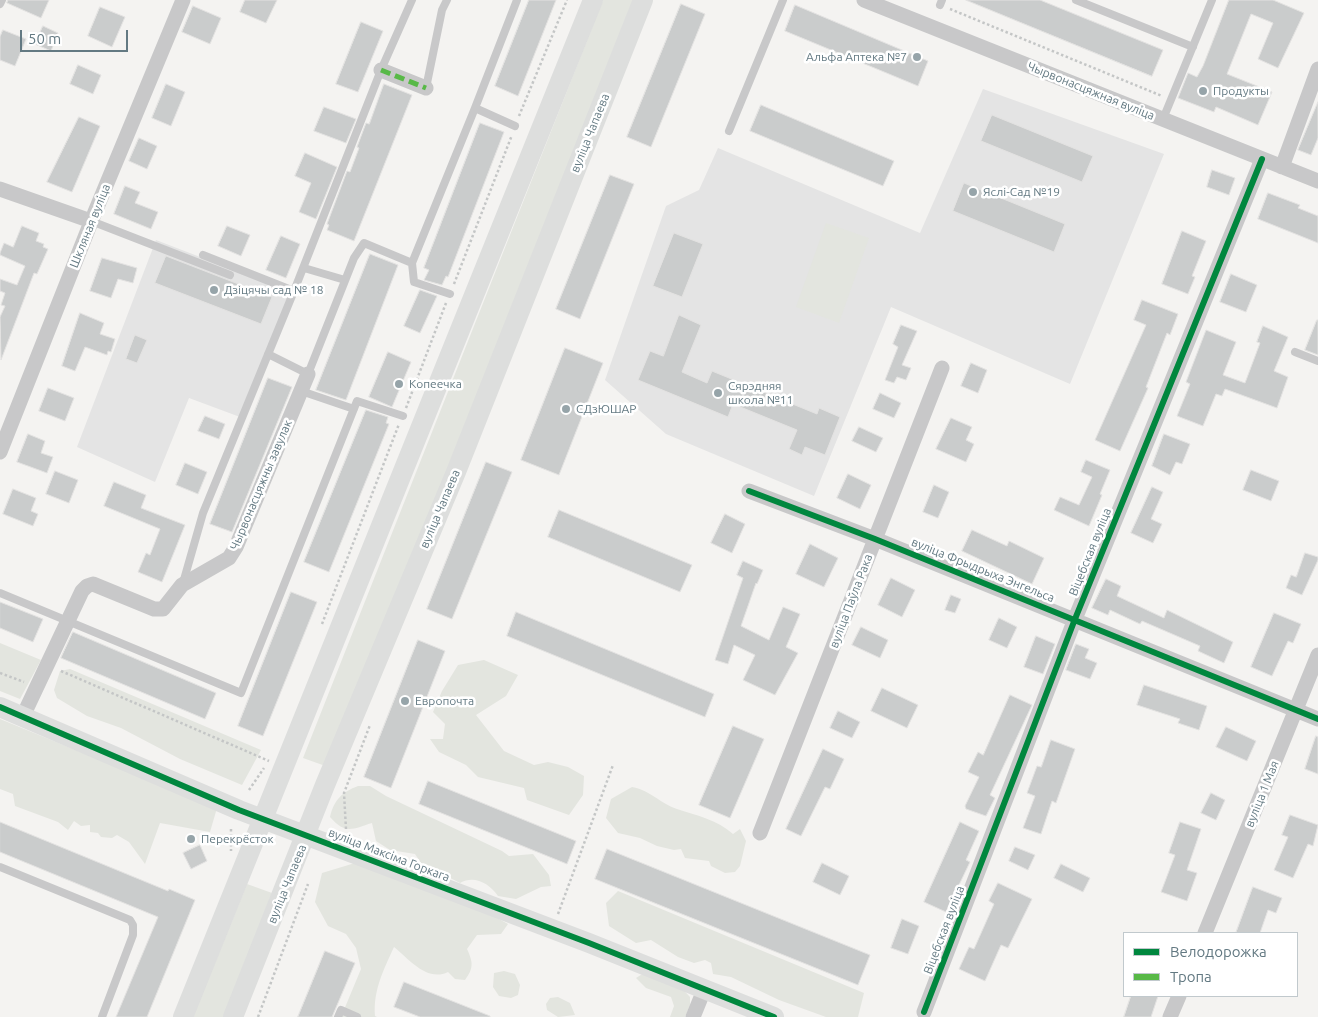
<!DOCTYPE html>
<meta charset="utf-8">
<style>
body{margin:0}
#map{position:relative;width:1318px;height:1017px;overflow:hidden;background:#f4f3f1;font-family:Ubuntu,sans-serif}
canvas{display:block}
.legend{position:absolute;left:1123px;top:932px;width:175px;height:65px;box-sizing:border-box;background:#fff;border:1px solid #c1c9cd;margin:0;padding:6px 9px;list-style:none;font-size:15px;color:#637982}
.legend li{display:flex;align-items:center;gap:10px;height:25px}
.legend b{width:25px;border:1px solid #c1c9cd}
.scale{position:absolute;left:20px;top:30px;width:108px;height:22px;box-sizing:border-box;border:2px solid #637982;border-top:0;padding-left:6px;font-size:15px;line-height:18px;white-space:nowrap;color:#637982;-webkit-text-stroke:4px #fff;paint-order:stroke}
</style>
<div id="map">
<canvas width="1318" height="1017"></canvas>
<ul class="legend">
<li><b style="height:6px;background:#00873e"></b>Велодорожка</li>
<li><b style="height:6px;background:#58b947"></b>Тропа</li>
</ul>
<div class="scale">50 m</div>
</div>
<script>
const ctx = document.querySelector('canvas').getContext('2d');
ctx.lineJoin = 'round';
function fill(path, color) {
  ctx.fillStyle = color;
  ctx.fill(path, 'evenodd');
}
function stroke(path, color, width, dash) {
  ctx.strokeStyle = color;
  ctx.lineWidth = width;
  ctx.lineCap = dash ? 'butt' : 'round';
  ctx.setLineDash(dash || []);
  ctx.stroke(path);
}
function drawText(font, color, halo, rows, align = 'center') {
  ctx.font = font + ' Ubuntu,sans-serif';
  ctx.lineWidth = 5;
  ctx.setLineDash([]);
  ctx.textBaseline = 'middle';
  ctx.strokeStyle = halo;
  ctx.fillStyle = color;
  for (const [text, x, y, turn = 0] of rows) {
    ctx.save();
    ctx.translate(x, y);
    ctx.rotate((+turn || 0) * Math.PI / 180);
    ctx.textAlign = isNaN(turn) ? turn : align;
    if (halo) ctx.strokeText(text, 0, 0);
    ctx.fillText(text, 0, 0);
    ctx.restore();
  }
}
fill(new Path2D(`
 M983,89L1164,154L1070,384L891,307L814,496L666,434L605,380L666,206L699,190L718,148L920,233Z
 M156,240L291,292L240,417L189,398L155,482L77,447Z`), '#e4e4e4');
fill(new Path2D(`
 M603,0H638L331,768L303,758Z
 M826,223L869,238L839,323L796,307Z
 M0,643L41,660L20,699L0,691Z
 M484,660L518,675L506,696L476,715L504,751L534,765L548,762L568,767L584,776L583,795L569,815L527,800L524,788L478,777L466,765L439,752L430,739H443L445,724L433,712L442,691L458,665Z
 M70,669L261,750L242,785L180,759L121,728L87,716L57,698L54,690L60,671Z
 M0,719L217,808L210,832L160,823L145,864L129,842L117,835L112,838L101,837L98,833L90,832V825L81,826L74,821L68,830L58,822L15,806L13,794L0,789Z
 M358,786H370L386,796L502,851L509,856L533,854L549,875L551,886L541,887L516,899L498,896C489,883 474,875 460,883L421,863L415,854L390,850L376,841L372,823C352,829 346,835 330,817C334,800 342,792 358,786Z
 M632,787C652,791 659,803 677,809C695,815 718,820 733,834L740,829L746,841L740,866L735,872L725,873L711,866L709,861L685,858L681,849L674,850L657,846L640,838L618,833L606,818L611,799Z
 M355,863L472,904L508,924L501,934L477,935L467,949C473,962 474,968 465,980L455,979L448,972C427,982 410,960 394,947C384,969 373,990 375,1016L377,1017H341L361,969L356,948L346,934L328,926L315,902L322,873Z
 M247,884L272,893L223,1017H193Z
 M618,891L864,993L858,1017H826L779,1000L731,977L713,974L711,963L705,960L694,963L678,957L651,940L636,943L609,926L606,903Z
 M504,971L515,974L520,985L518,995L511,998L499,996L493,987L494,973Z
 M644,973L678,984L690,997V1005L685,1017H670L674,1006L671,997L646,988L636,978Z
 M558,997L570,1003L575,1015L558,1017L547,1010L546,1004L550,998Z`), '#e3e5df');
const building = new Path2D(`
 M8,0H49L41,18L7,3Z
 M245,0H277L266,23L240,12Z
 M529,0H556L518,96L495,86Z
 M966,0H1040L1163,50L1152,76Z
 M1229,0H1273L1304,13L1278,68L1258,59L1273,23L1251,14L1227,74L1272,92L1258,125L1216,107L1214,112L1178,98L1188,73L1197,77L1203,66Z
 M681,4L705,14L651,147L627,137Z
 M795,5L928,61L918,86L785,31Z
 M193,6L221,18L210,44L182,32Z
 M100,7L125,17L112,47L88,36Z
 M361,22L383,31L358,92L336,84Z
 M43,26L58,33L51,51L35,44Z
 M3,30L26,39L15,66L0,60V37Z
 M78,65L101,75L93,94L70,84Z
 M166,84L185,92L171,126L152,118Z
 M384,84L412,95L354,241L327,230L329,225L327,224L347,171L350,172L359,148L357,147L366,123L369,124Z
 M1318,102V138L1311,155L1298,150Z
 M761,105L894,161L883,186L750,131Z
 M324,107L356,119L346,143L314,131Z
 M992,115L1093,156L1082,182L981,141Z
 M79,117L100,126L72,192L47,182Z
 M480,123L504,132L448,277L446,276L442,285L424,280L429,270L424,268Z
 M139,138L157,146L147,169L129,161Z
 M305,153L337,167L316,219L299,212L311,183L295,176Z
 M1212,170L1235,178L1229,195L1207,187Z
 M610,175L634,184L580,319L556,309Z
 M964,183L1065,224L1054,252L953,211Z
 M125,186L140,192L135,203L158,212L151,229L114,214Z
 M1268,193L1300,205L1298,208L1318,216V243L1258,219Z
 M22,226L39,233L36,241L44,244L43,247L48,249L37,274L34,273L1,360L0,317L5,306L1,305L5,293L0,291V279L17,285L25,266L0,255V253L4,243L13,247Z
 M227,226L250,235L241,256L218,246Z
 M1182,231L1206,241L1192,276L1195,277L1188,294L1162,284Z
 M674,233L703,244L682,297L653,286Z
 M281,236L300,244L286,278L266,270Z
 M370,254L398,265L346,400L316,390Z
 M166,256L272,297L261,324L155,283Z
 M102,258L137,268L133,283L118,279L111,298L90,291Z
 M1231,274L1257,285L1246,312L1220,302Z
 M420,290L437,296L420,333L404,326Z
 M1142,300L1178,314L1170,335L1167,333L1146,387L1148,388L1120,451L1095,440L1146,325L1134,320Z
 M80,313L104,323L100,334L115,339L111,352L108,351L107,355L85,347L75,371L62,366Z
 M679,315L701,325L682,372L707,383L712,371L817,414L819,408L840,417L825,455L805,447L802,455L789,449L797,430L733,404L728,417L638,380L650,351L663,356Z
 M1317,320H1318V355L1305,350Z
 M901,325L917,331L902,365L911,368L906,380L897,377L894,383L885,380L898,347L893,344Z
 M1263,326L1288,337L1274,371L1288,377L1277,408L1225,389L1222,396L1216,394L1203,426L1177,416L1190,384L1186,382L1206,330L1236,342L1223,375L1245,383L1260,343L1257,342Z
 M135,335L147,340L137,363L126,359Z
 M565,348L603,363L559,475L521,460Z
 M388,352L411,362L392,407L369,397Z
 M971,363L987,370L978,393L961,386Z
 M268,378L292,387L232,532L210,524Z
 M48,388L74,398L65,421L39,411Z
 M880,393L901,403L894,418L873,409Z
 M366,410L388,417L386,423L389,424L329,572L304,562Z
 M205,416L225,424L219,439L198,431Z
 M951,418L972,427L966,440L974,444L966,462L936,449Z
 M859,427L883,438L876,452L852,441Z
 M28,434L45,441L41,453L53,457L47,473L17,462Z
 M1164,434L1190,444L1182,464L1176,462L1170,475L1152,466Z
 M1086,460L1110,470L1100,494L1102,495L1089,526L1054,510L1060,497L1079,505L1092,477L1081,472Z
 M486,462L512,472L452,619L427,609Z
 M185,463L207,472L198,494L176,485Z
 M1251,470L1279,481L1271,501L1243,490Z
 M55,471L78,480L69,503L46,494Z
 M848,474L871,485L860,509L837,498Z
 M114,482L146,495L141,508L185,525L162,582L138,572L146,553L150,555L160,529L104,506Z
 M934,485L949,492L938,518L923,512Z
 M1152,487L1163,492L1151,519L1162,524L1153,543L1131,533Z
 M13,489L36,498L31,511L38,514L33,526L3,514Z
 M559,510L692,565L680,592L548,537Z
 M725,514L745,524L732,553L711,543Z
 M972,530L1007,546L1009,541L1044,558L1032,584L962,551Z
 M810,544L838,558L824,587L796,574Z
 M1305,553L1318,557V560L1302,595L1286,588L1291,575L1296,577Z
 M743,561L763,570L757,584L756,583L741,626L769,640L783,607L800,614L786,647L798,653L775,695L743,680L755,655L734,645L728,664L715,660L743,578L737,575Z
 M891,578L915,590L902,617L878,605Z
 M1106,579L1121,586L1117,596L1164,618L1167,610L1233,642L1224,663L1198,651L1200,646L1142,621L1140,624L1110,610L1108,615L1092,608Z
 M291,592L317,602L263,736L238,726Z
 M951,595L961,599L955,613L945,610Z
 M0,602L43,619L33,642L0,628Z
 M516,612L714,694L705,717L507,636Z
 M1274,613L1301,624L1293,643L1288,641L1272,676L1251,667Z
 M999,618L1017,627L1007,648L989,640Z
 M861,627L888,640L880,658L852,645Z
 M73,632L216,693L205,719L61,658Z
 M1036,636L1055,644L1043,674L1024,667Z
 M418,640L445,651L391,788L364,777Z
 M1076,644L1089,649L1085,658L1097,663L1090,679L1066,670Z
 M1144,685L1207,706L1199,730L1178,723L1180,719L1137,705Z
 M882,688L918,705L907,728L871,711Z
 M1010,695L1032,705L990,795L995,798L986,816L966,809L965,806L979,777L968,772L978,752L983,755Z
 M838,711L860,722L852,738L830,728Z
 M733,726L764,739L730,818L699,805Z
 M1226,727L1256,741L1247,761L1216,747Z
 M1316,736L1318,737V774L1305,769Z
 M1051,740L1075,749L1056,803L1052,801L1041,834L1023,828L1035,796L1027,793L1037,766L1041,767Z
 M823,749L844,759L830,789L825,787L801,836L786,829Z
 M428,781L576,841L567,864L419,804Z
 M1211,793L1225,800L1216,820L1201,813Z
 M1290,815L1318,825L1313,846L1308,844L1293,878L1274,870L1288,837L1282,835Z
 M0,822L168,891L169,889L195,900L147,1017H116L158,917L0,852Z
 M960,822L979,831L966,860L970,862L946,912L924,902Z
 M1180,822L1201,829L1187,870L1197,873L1187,901L1161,892L1175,855L1169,853Z
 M200,845L207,861L191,869L183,853Z
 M1015,847L1035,855L1028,870L1009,861Z
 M607,849L870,955L858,985L595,879Z
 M822,863L849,876L840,895L813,882Z
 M1061,864L1090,878L1083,892L1054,878Z
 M998,883L1032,899L1008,948L1001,945L985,981L959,969L969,947L974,949L994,904L989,901Z
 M1253,887L1282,898L1276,913L1268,910L1260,933H1236Z
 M902,919L919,926L908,954L891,948Z
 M325,951L355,963L332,1017H298Z
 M404,982L490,1016V1017H420L394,1007Z
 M1131,996H1158L1151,1017H1124Z`);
fill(building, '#cacccc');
stroke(building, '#e3e2e1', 1);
stroke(new Path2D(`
 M950,9L1162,96
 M519,116L567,0
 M454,284L512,135
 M406,408L446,303
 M322,624L399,424
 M61,671L269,761
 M0,673L24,682
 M249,790L264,768
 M231,829V851
 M346,829L344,793L370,725
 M558,914L613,765
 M258,1017L308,884`), '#c4c6c6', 2.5, [2.5, 2.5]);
stroke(new Path2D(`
 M1076,0L1193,47
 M0,4L2,0
 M940,5L942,0
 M426,88L442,10L447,0
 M475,108L517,0
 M1163,119L1212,0
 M729,131L783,0
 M91,221L230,275
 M203,255L294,291
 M412,263L475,108L515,126
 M304,268L345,280
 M1295,352L1318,361
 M268,354L308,374L354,258L364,243L412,263L414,282L450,294
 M301,391L354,409
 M183,583L203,513L294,291L381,70L412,0
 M0,593L241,693L357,401L403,416
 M0,867L130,920L133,925V935L102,1017
 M338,1017L341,1010L357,1017`), '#c8c8c9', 8);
stroke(new Path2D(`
 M864,0L1318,181
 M381,70L426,88
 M1282,167L1318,69
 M0,189L91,221
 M0,452L95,212L183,0
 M749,491L875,539L1318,719
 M23,716L82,591L87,586L93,584L154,609H163L182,585L229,558L236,547L308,374
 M760,833L942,368
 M1205,933L1318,655
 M924,1012L1075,619L1262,159
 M693,1017L704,990
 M1170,1017L1179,996`), '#c8c8c9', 15);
stroke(new Path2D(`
 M0,707L239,810L589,943L774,1017
 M183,1017C319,678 458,340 593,0
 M233,1017L325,785L456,472L643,0`), '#dddedd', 20);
stroke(new Path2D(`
 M381,70L426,88`), '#58b947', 5, [10, 5]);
stroke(new Path2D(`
 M749,491L875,539L1318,719
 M0,707L239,810L589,943L774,1017
 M924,1012L1075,619L1262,159`), '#00873e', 6);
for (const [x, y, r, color] of [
 [917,57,5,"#96a4a9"],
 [1203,91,5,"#96a4a9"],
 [973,192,5,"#96a4a9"],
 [214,290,5,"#96a4a9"],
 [399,384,5,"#96a4a9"],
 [718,393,5,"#96a4a9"],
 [566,409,5,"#96a4a9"],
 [405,701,5,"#96a4a9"],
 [191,839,5,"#96a4a9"]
]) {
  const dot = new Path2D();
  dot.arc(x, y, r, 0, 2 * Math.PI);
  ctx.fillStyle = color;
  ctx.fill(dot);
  stroke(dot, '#fff', 2);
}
drawText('12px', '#637982', '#fff', [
 ["Альфа Аптека №7",907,57,"right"],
 ["Продукты",1213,91],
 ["Яслі-Сад №19",983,192],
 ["Дзіцячы сад № 18",224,290],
 ["Копеечка",409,384],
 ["Сярэдняя",728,386],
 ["школа №11",728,400],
 ["СДзЮШАР",576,409],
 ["Европочта",415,701],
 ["Перекрёсток",201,839]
], 'left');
drawText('12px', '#637982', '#fff', [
 ["Чырвонасцяжная вуліца",1091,91,22],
 ["вуліца Чапаева",590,133,-68],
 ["Шкляная вуліца",90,226,-68],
 ["Чырвонасцяжны завулак",261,485,-67],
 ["вуліца Чапаева",440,509,-67],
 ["Віцебская вуліца",1090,552,-68],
 ["вуліца Фрыдрыха Энгельса",983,570,22],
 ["вуліца Паўла Рака",851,601,-69],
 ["вуліца 1 Мая",1262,794,-68],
 ["вуліца Максіма Горкага",389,855,21],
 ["вуліца Чапаева",287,884,-68],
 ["Віцебская вуліца",944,930,-69]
]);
</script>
